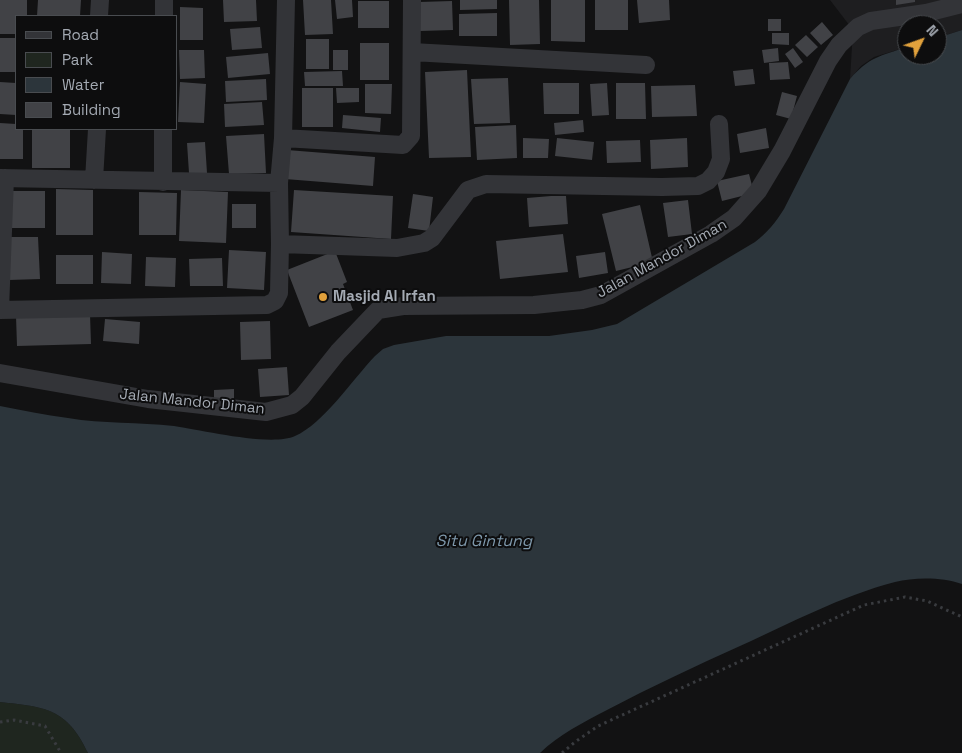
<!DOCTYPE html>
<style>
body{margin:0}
#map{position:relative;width:962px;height:753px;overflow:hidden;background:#121213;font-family:"Space Grotesk",sans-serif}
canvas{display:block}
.legend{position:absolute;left:15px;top:15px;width:162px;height:115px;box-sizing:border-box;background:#0d0d0e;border:1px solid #494c50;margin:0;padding:6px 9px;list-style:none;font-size:15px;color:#a4aab3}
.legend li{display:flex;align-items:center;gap:10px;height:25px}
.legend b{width:25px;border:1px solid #494c50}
.north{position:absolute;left:897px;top:15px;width:50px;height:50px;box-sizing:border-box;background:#0d0d0e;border:1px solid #494c50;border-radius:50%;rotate:48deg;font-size:14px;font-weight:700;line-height:20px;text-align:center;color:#a4aab3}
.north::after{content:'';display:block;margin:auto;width:18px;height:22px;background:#e1a13c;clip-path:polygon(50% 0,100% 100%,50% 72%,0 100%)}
</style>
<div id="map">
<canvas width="962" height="753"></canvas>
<ul class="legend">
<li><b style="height:6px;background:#333438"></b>Road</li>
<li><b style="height:14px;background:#1f261f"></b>Park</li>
<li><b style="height:14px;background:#2c353b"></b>Water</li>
<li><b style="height:14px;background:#414246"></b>Building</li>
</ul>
<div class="north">N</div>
</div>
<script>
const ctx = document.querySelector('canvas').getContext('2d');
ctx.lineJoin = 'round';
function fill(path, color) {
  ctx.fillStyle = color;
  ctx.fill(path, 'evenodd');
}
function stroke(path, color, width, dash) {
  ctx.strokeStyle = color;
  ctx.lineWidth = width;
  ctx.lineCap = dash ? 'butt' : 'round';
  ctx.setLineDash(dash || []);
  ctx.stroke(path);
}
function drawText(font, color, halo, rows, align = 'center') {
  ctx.font = font + ' "Space Grotesk",sans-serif';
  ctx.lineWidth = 4;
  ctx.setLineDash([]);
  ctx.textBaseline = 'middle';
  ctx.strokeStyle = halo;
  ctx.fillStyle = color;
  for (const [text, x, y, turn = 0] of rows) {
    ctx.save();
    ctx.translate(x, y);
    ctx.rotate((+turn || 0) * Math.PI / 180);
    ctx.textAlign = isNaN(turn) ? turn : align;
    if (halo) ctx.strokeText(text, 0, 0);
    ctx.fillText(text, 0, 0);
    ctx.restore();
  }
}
fill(new Path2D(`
 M830,0H962V30L937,38V25H907V47L874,57L861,66L850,79L853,30Z`), '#1e1e20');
fill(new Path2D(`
 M0,702C45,707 67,708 88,753H0Z`), '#1f261f');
fill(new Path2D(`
 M962,30V584C942,577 915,577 895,582C841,596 791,623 740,646C695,666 651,687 607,710C584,722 558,735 540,753H88C67,708 45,707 0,702V406C22,410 45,415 68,418C103,424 139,422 174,426C202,430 271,447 295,436C323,424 353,379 375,356L383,349L394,345L446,336H549L592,330L617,324L755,242C768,232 775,223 784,209L850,79C869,57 880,56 907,47V55H937V38Z`), '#2c353b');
fill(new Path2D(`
 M0,0H27V16H16V34H0Z
 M38,0H81L80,16H37Z
 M223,0H256L257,21L224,22Z
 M303,0H331L333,34L305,35Z
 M335,0H352L353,17L337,19Z
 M460,0H497V9L460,10Z
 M509,0H539L540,44L510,45Z
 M551,0H585V42L551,41Z
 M595,0H628V30H595Z
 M637,0H669L670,20L639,23Z
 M896,0H915V2L896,5Z
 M358,1H389V28H358Z
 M452,1L453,30L420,31L419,2Z
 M180,7L203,8V40H180Z
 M497,13V36H459V14Z
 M768,19H781V31H768Z
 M822,22L833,35L821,45L810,33Z
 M260,27L262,48L232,50L230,29Z
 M772,33H789V45L772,44Z
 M806,35L818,47L807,57L795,45Z
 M0,38H16V72H0Z
 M306,39H329V69H306Z
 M360,43H389V80H360Z
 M778,48L779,61L764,63L762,50Z
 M793,48L803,62L795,68L785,54Z
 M179,50H204L205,78L180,79Z
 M333,50H348V70H333Z
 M268,53L270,74L228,78L226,57Z
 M788,62L790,79L770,80L769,63Z
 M753,69L755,84L735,86L733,71Z
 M467,70L471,157L429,158L425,72Z
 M342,71L343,86H305L304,72Z
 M508,78L510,123L474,124L471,79Z
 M266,79L267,100L226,102L225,81Z
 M0,82L16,83V115L0,114Z
 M180,82L206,84L204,123L178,122Z
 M543,83H579V114H544Z
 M607,83L609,115L592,116L590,84Z
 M616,83H645L646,119H616Z
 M365,84H392L391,114L365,113Z
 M695,85L697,116L652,117L651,86Z
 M302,88H333V127H302Z
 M336,88H359V102L337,103Z
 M782,92L797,96L791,119L776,115Z
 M262,102L264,125L225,127L224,104Z
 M343,115L381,118L380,132L342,128Z
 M583,120L584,132L555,135L554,123Z
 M0,123L16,124V129H23V159H0Z
 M516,125L517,158L477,160L475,127Z
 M766,128L769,148L740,153L737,134Z
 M32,129H70V168H32Z
 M264,134L266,173L229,174L226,136Z
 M523,138L549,139L548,158H523Z
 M557,138L594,142L592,160L555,156Z
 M687,138L688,167L651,169L650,140Z
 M640,140L641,162L607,163L606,141Z
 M205,142L207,173H189L187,143Z
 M287,150L375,157L373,186L285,179Z
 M749,174L754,193L722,201L717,181Z
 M56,189L93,190V235H56Z
 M181,190L228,192L226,243L179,241Z
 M294,190L393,196L391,239L291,232Z
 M9,191H45V228H10Z
 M139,192L177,193L176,235H139Z
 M413,194L433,197L429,231L408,228Z
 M551,196H566L568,224L529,227L527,198Z
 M688,200L692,234L668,237L663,203Z
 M232,204H256V228H232Z
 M640,205L653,262L616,271L602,214Z
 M563,234L568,272L500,279L496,241Z
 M8,237H38L40,279L9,280Z
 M229,250L266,252L264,290L227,288Z
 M335,251L347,282L343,284L353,310L309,327L287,270Z
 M102,252L132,254L131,284L101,283Z
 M605,252L608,273L579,278L576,256Z
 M56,255H93V284H56Z
 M146,257L176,258L175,287L145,286Z
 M222,258L223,286H190L189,259Z
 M90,314L91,344L17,346L16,316Z
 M105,319L140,322L139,344L103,341Z
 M270,321L271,359L241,360L240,322Z
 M287,367L289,395L260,397L258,369Z
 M234,389V401L214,402V390Z`), '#414246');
stroke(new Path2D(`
 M0,722L14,720L45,726L61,753
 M562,753L575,742L598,726L864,605L905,597L927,601L962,617`), '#393b3f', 3, [2.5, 4]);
stroke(new Path2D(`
 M99,16L100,0
 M164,16V0
 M412,52L646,65
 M283,138L403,145L411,136L412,0
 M0,178L279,183
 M94,180L97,129
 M163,182V129
 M280,244L397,248L424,243L432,238L468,190L486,184L662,187L698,186L708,181L716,172L721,159L719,124
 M0,310L267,305L275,301L279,293L280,244L279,183L283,138L286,0
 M0,310L5,178
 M0,373L148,399L266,412L292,405L302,397L338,352L378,310L403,306L534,305L582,300L601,295L711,234L734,218L758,191L782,151L828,61L839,45L858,27L871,21L926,13L962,4`), '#333438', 18);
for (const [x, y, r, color] of [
 [323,297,5,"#e1a13c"]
]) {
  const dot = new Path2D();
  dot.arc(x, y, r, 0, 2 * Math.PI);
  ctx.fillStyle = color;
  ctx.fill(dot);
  stroke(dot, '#0d0d0e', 2);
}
drawText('15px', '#a4aab3', '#0d0d0e', [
 ["Jalan Mandor Diman",662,259,-29],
 ["Jalan Mandor Diman",192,402,6]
]);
drawText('bold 15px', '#a4aab3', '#0d0d0e', [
 ["Masjid Al Irfan",333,297]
], 'left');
drawText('italic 16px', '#7e98ab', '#0d0d0e', [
 ["Situ Gintung",484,542]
]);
</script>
